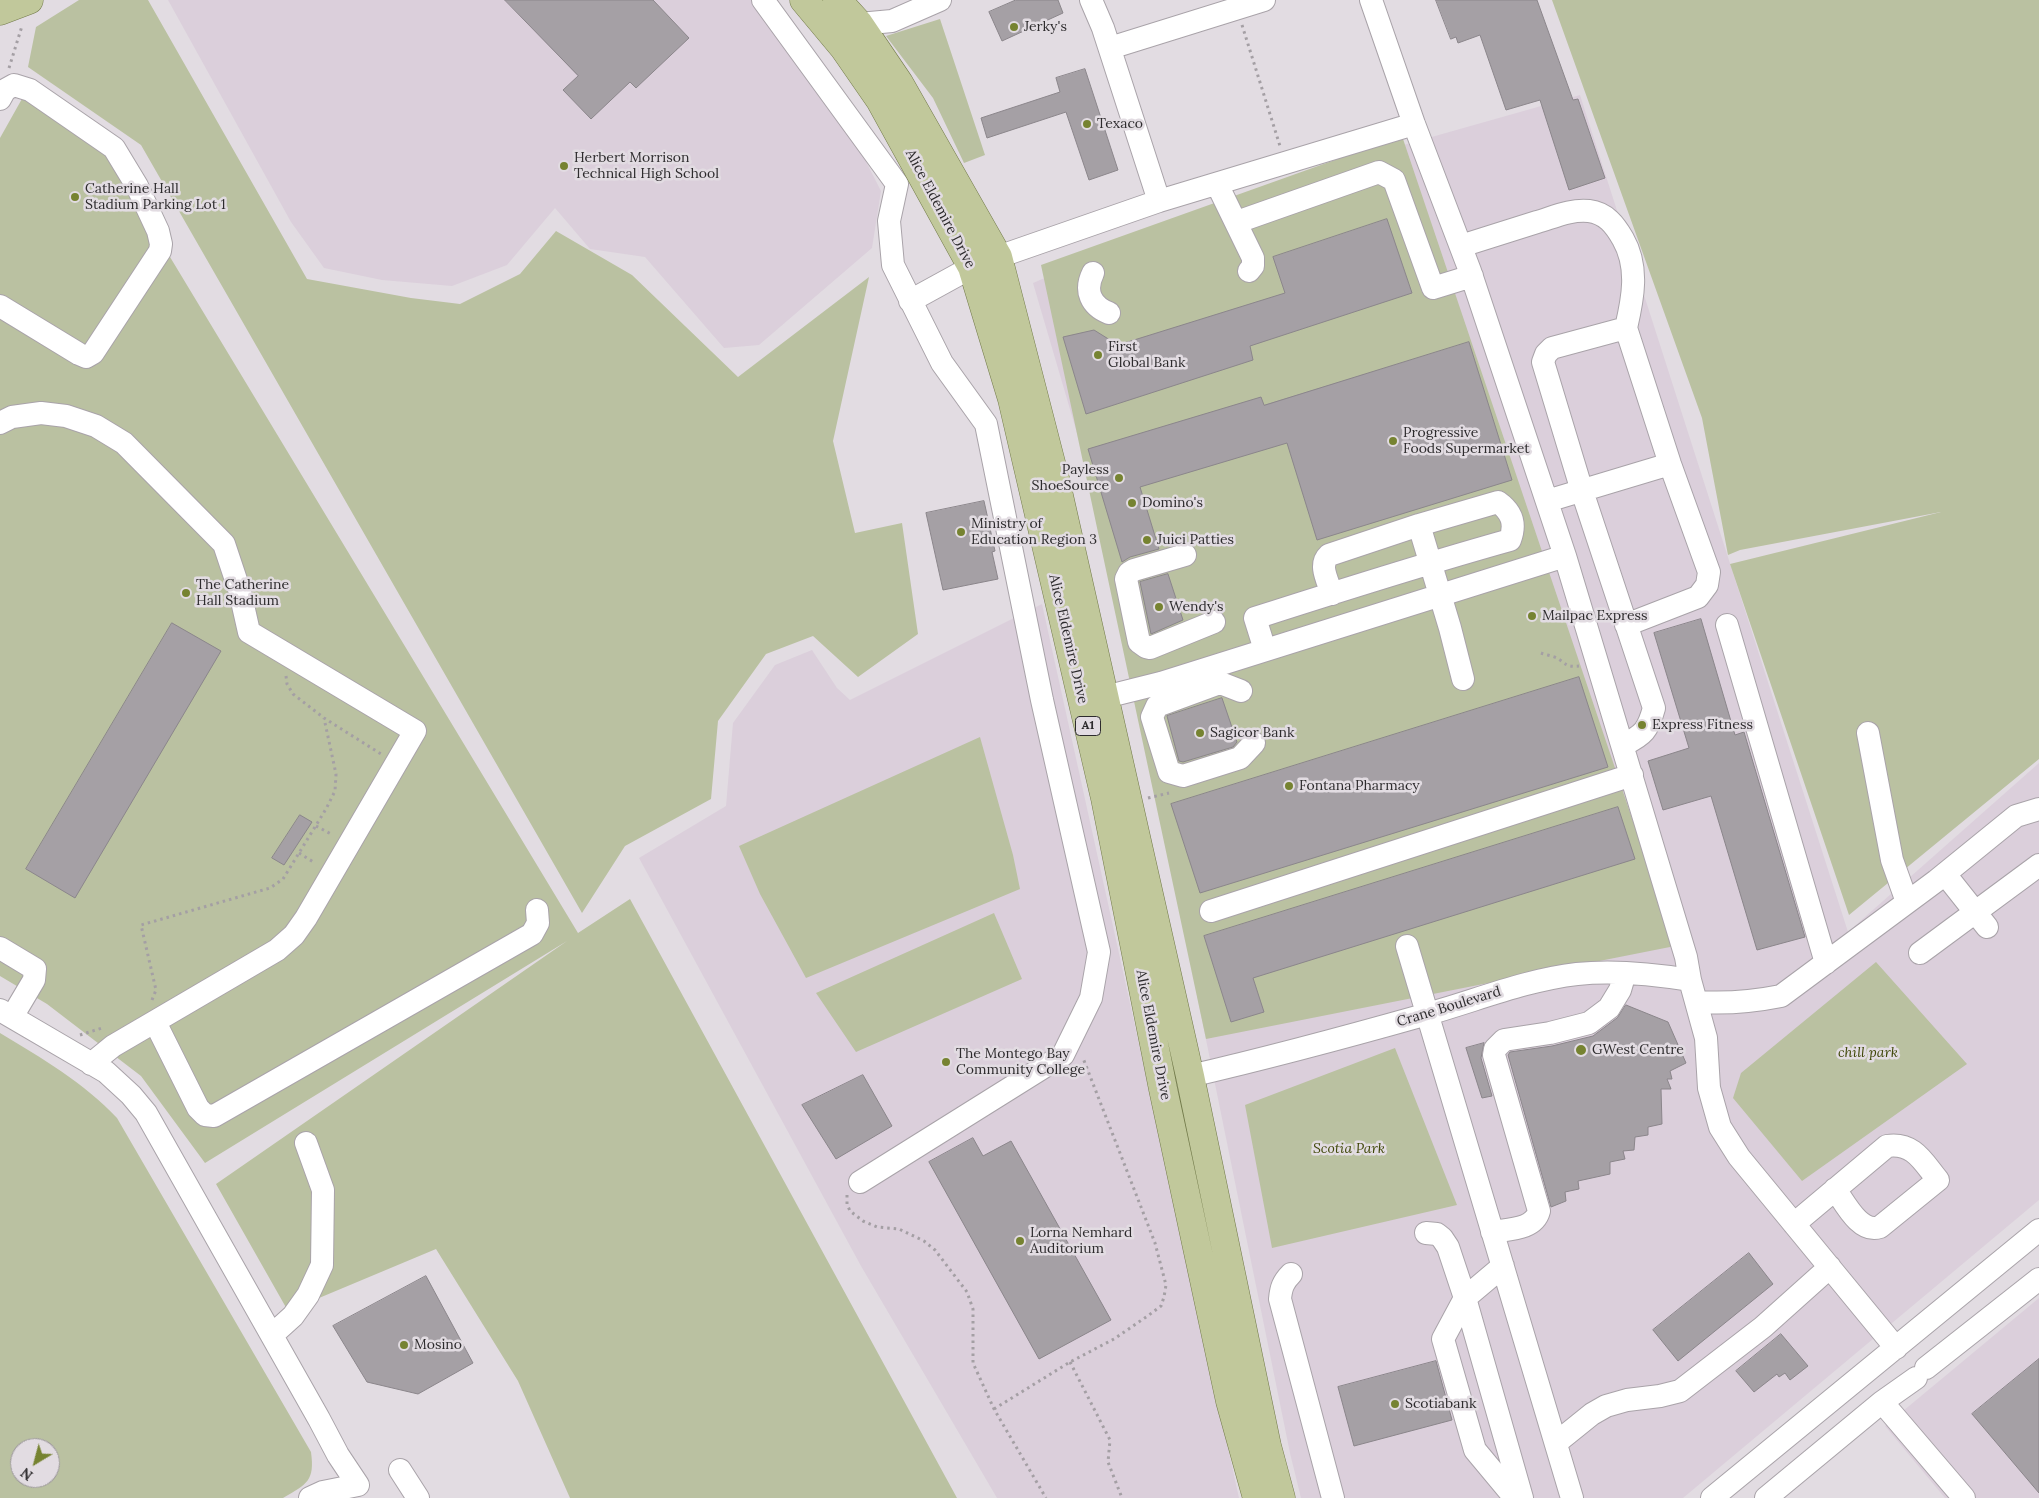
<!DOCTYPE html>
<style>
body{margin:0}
#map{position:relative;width:2039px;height:1498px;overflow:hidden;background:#e2dce2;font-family:Lora,serif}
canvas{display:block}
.north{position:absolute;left:10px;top:1438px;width:50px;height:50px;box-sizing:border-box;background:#e2dce2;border:1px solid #9a959a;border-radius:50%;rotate:217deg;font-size:14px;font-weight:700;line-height:20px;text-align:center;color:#2d2b2d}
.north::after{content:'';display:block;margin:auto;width:18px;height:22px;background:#768331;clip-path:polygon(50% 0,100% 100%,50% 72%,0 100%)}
</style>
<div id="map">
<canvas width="2039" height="1498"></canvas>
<div class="north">N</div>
</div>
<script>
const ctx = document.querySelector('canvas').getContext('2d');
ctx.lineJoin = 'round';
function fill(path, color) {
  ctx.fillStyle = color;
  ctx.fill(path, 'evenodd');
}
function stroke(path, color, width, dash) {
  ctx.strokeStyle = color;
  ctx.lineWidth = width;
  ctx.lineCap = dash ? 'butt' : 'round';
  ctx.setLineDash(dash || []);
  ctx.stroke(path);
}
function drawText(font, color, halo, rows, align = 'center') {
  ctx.font = font + ' Lora,serif';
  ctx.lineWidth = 5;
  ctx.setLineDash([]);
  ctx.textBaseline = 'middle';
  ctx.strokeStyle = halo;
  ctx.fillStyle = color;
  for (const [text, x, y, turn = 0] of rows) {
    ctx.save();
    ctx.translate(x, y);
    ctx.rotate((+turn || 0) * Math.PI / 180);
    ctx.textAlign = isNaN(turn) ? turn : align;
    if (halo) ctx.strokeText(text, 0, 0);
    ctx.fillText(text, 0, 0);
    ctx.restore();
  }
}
fill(new Path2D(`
 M168,0H752L759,13L856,142L881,191L872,248L759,345L724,348L645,257L590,249L555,208L507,265L452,286L382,280L324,268L291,222Z
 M1580,95L1848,932L2039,763V1200L1683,1498H1301L1290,1453L1096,498L1033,283L1170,224L1301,174Z
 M1042,604L1239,1498H997L861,1266L639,858L726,806L733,723L775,665L812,650L837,688L850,700Z
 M2039,1298V1498H1945L1885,1426Z`), '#dbcfdb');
fill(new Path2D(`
 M79,0H148L307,279L411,298L460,304L520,274L556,231L632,275L738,377L869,277L833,441L855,533L902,523L918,634L858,677L813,636L766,654L718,721L711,799L625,846L582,913L141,145L28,67L36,27Z
 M1552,0H2039V759L1849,915L1730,564L1941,512L1740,550L1728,555L1702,418Z
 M940,19L985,155L964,163L933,98L886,36Z
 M23,97L111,148L167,252L578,933L630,899L957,1498H570L518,1381L436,1249L288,1311L216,1184L567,941L205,1163L141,1076L47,1004L0,976V138Z
 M1402,136L1675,946L1206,1039L1041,265Z
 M980,737L1013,855L1020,889L806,978L760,894L739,846Z
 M994,913L1022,979L856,1052L816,993Z
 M1876,962L1967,1064L1802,1181L1733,1098L1741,1073Z
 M0,1033C42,1058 84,1083 117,1118L311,1452C315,1481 307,1484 283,1498H0ZM20,1448H50V1478H20Z
 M1395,1048L1457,1205L1272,1248L1245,1105Z`), '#bac1a1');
const building = new Path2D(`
 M505,0H653L689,38L636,88L630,82L591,119L563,90L578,76Z
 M1016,0H1058L1063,13L1002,41L989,12Z
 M1436,0H1537L1573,100L1578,99L1605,178L1569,190L1540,100L1506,110L1480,35L1458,43L1456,37L1451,39Z
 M1085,69L1118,170L1089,180L1066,112L987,138L981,118L1060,92L1056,78Z
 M1387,219L1412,293L1250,346L1253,360L1086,414L1063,337L1094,330L1118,345L1285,293L1273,257Z
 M1469,342L1512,480L1317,540L1287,443L1140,487L1159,549L1130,557L1122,562L1088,449L1261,397L1264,405Z
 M984,501L995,551L992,552L998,579L943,590L926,513Z
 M1168,574L1183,620L1151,634L1140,582Z
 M1701,619L1735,735L1744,732L1805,937L1757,950L1711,796L1663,810L1648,761L1689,748L1654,633Z
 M172,623L221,651L75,898L26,869Z
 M1579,677L1608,767L1200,893L1171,804Z
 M1222,698L1237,742L1233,747L1183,762L1179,761L1167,716Z
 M1618,807L1635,859L1253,978L1264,1012L1231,1022L1204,936Z
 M300,815L312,822L284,865L272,858Z
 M1626,1005L1668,1022L1686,1063L1670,1071L1672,1079H1667L1671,1089H1661L1662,1124L1648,1127V1135L1635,1137L1634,1150L1623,1151L1625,1159L1610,1162V1174L1578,1181L1579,1189L1565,1192L1566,1201L1551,1207L1508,1055L1510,1052L1552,1046L1593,1036L1617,1018Z
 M1484,1043L1481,1058L1492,1096L1482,1098L1466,1048Z
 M863,1075L892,1126L836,1159L802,1105Z
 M973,1138L983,1156L1011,1141L1111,1320L1039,1359L929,1162Z
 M1749,1253L1773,1284L1678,1361L1653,1330Z
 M426,1276L473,1363L418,1394L367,1382L333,1326Z
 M1781,1334L1808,1366L1790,1380L1785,1373L1779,1377L1777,1374L1754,1392L1736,1371Z
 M2039,1359V1493L1972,1414Z
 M1436,1361L1452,1420L1354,1446L1338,1387Z`);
fill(building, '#a5a0a5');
stroke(building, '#8b868b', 1);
const minor = new Path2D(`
 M763,0L897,184L889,221L893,265L942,363L986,424L1042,700L1099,952L1091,998L1063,1055L860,1182
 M1091,0L1103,28L1159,201
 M1371,0L1414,124L1470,271L1565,556L1686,957L1690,980L1706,1038L1709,1088L1720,1127L1739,1157L1896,1348
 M859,24L892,21L940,0
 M1110,48L1264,0
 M0,99L5,90L14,85L30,90L114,148L137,186L158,231L161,244L160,251L93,353L86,357L79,354L0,306
 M1217,184L1253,258V266L1249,271
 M1237,222L1379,172L1394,180L1433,288L1472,276
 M1461,246C1486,238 1511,230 1537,222C1554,217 1571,209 1589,211C1606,213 1615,225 1623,239C1639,267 1633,298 1626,328L1670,464L1709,572L1707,585L1698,597L1626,625
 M1093,273C1084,291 1091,306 1109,313
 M910,301L972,267L998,257L1159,201L1414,124
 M0,423L12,417L41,413L66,416L96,426L124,443L224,544L240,592L249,632L415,731L306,918L294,935L277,950L113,1046L91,1064
 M1547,501L1670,464
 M1419,525L1450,628L1463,679
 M1185,555L1134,570L1129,573L1126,579L1139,642L1146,647L1150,648L1214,622
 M1727,625L1826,963
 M1265,650L1255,618C1339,591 1424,564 1510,540C1516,524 1512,512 1498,502L1419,525L1329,555C1318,565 1328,581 1332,594
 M1241,691L1223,684H1217L1157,706L1152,717L1169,772L1183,776L1240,758L1254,743
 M1105,697L1161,683L1565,556
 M1868,733L1892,860L1907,902
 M1623,745C1644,735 1648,730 1654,708L1582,491L1543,362L1546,354L1552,348L1626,328
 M1945,874L1987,927
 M1211,911L1632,775
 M1407,946L1572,1498
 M0,948L35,969L34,980L12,1017
 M1920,953L2039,865
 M1698,1002C1728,1004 1751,1002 1781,996L1936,881L2016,816L2039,809
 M0,1010L106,1072L131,1095L146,1113L319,1419L338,1455L358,1485L323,1492L310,1498
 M155,1022L198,1108L205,1115L214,1116L532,934L538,923L537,910
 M1190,1076C1268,1058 1346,1037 1424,1015C1475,1001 1525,980 1577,974C1615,970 1653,974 1690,980
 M1794,1224L1887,1146C1914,1142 1923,1162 1938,1180L1880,1227C1860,1234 1845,1203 1835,1189
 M1492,1232C1508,1229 1534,1230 1539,1211L1494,1055L1495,1049L1504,1040L1550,1033L1589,1023L1609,1008L1620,990L1625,973
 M1426,1233L1437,1234L1442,1238L1448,1247L1465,1298L1522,1498
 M1503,1266L1465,1298L1443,1339L1475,1450L1515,1498
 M1291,1274C1283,1282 1281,1288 1280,1299L1333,1498
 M272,1335L293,1316L308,1295L322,1265L323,1190L306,1143
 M1926,1368L2039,1279
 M1882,1402L1964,1498
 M1556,1443L1592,1414L1606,1406L1627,1400L1660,1396L1680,1391L1763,1327L1830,1267
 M400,1470L418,1498
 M1712,1498L2039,1230
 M1766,1498L1882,1402L1916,1378`);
const major = new Path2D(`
 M804,0L844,48L880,100L972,267L1012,399L1105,798L1163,1089L1230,1401L1257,1498
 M837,0L859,24L899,83L998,257L1055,478L1190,1076L1267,1446L1281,1498
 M0,11L29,0`);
stroke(minor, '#a9a3a9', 24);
stroke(major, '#727a4a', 29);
stroke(new Path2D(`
 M1242,25L1280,146
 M9,68L22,26
 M1541,653C1546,655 1553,656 1557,658C1567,664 1565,667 1579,666
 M286,676L287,684L293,694L324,718L381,754
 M1148,798L1169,793
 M316,826L333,835
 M299,853L315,863
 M152,1000L156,990L141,925L270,888L283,879L326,809L335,791L336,774L324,718
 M80,1035L102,1028
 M847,1195V1204L850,1211L863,1221L877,1227L899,1229L924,1241L935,1250L967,1292L973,1309V1363L994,1409L1046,1498
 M1070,1362L1110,1440L1108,1462L1122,1498
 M994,1409L1070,1362L1114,1339L1149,1315L1161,1306L1164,1297L1166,1285L1155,1243L1083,1058`), '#a49fa4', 3, [2.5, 4]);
stroke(minor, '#fff', 22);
stroke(major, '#c1c89b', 28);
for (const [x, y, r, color] of [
 [1014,27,5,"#768331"],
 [1087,124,5,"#768331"],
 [564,166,5,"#768331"],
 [75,197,5,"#768331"],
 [1098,355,5,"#768331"],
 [1393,441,5,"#768331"],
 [1119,478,5,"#768331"],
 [1132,503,5,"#768331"],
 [961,532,5,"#768331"],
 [1147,540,5,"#768331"],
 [186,593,5,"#768331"],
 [1159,607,5,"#768331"],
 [1532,616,5,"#768331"],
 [1642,725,5,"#768331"],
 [1200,733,5,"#768331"],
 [1289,786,5,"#768331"],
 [1581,1050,6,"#768331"],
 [946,1062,5,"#768331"],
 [1020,1241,5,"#768331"],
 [404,1345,5,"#768331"],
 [1395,1404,5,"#768331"]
]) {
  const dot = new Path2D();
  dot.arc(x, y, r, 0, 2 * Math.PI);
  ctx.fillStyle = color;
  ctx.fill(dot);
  stroke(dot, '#e2dce2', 2);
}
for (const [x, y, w] of [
 [1088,726,25]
]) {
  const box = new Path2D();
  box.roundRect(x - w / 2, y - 9.5, w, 19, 4);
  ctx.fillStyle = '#e2dce2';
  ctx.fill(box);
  stroke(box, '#2d2b2d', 1);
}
drawText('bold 12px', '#2d2b2d', null, [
 ["A1",1088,726]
]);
drawText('14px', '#2d2b2d', '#e2dce2', [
 ["Jerky's",1024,27],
 ["Texaco",1097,124],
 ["Herbert Morrison",574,158],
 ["Technical High School",574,174],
 ["Catherine Hall",85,189],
 ["Stadium Parking Lot 1",85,205],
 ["First",1108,347],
 ["Global Bank",1108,363],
 ["Progressive",1403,433],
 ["Foods Supermarket",1403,449],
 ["Payless",1109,470,"right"],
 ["ShoeSource",1109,486,"right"],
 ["Domino's",1142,503],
 ["Ministry of",971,524],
 ["Education Region 3",971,540],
 ["Juici Patties",1157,540],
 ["The Catherine",196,585],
 ["Hall Stadium",196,601],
 ["Wendy's",1169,607],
 ["Mailpac Express",1542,616],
 ["Express Fitness",1652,725],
 ["Sagicor Bank",1210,733],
 ["Fontana Pharmacy",1299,786],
 ["GWest Centre",1592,1050],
 ["The Montego Bay",956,1054],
 ["Community College",956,1070],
 ["Lorna Nemhard",1030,1233],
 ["Auditorium",1030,1249],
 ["Mosino",414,1345],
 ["Scotiabank",1405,1404]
], 'left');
drawText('14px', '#2d2b2d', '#e2dce2', [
 ["Alice Eldemire Drive",940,209,62],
 ["Alice Eldemire Drive",1068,639,77],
 ["Crane Boulevard",1449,1007,-17],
 ["Alice Eldemire Drive",1153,1035,79]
]);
drawText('italic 14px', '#3f4707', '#e2dce2', [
 ["chill park",1868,1053],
 ["Scotia Park",1349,1149]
]);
</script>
